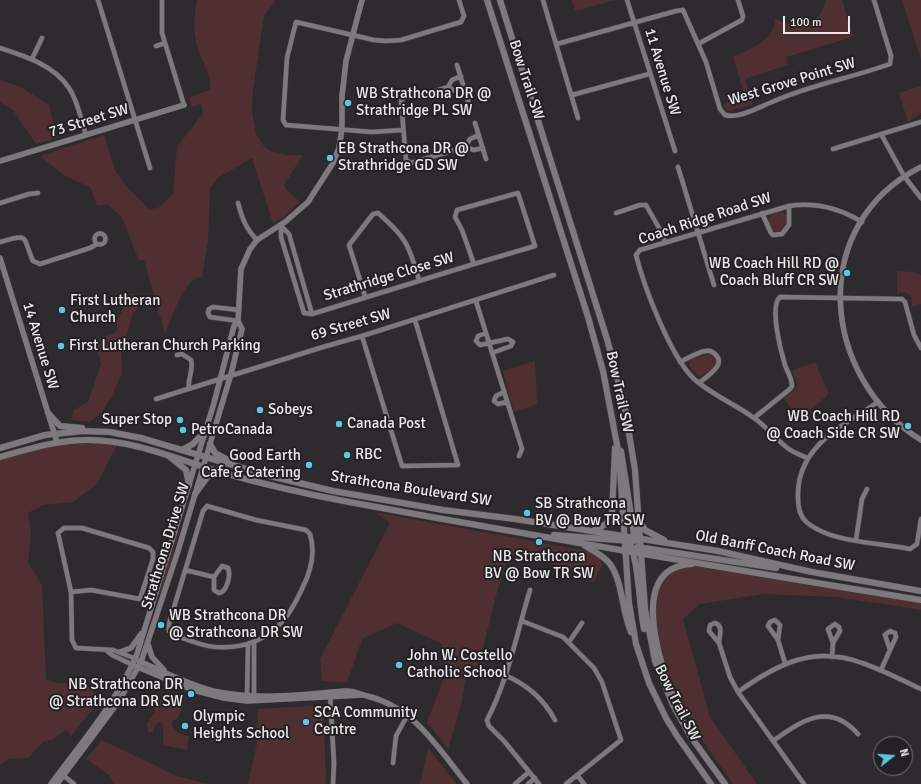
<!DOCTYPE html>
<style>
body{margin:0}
#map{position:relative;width:921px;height:784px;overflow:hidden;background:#2e2b2e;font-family:Signika,sans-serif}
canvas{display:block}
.north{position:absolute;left:873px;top:736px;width:40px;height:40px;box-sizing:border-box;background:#242124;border:1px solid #747173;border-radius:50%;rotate:73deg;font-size:11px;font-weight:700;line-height:16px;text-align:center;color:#ebe8ea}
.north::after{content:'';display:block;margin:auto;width:14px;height:18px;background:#5ac8e5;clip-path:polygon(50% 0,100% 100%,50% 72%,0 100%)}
.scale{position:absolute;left:783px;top:16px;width:67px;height:18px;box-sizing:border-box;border:2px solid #ebe8ea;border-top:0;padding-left:5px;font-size:12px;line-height:14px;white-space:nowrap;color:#ebe8ea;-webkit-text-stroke:3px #242124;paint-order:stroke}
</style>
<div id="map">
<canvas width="921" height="784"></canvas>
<div class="north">N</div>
<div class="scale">100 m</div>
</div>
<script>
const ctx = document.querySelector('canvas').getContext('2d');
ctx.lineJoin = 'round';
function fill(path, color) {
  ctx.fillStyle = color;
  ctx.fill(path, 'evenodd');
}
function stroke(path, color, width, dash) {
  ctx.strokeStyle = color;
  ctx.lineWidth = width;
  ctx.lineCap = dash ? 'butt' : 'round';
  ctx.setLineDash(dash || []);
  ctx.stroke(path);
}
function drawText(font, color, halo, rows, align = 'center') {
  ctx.font = font + ' Signika,sans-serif';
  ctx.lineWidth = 4;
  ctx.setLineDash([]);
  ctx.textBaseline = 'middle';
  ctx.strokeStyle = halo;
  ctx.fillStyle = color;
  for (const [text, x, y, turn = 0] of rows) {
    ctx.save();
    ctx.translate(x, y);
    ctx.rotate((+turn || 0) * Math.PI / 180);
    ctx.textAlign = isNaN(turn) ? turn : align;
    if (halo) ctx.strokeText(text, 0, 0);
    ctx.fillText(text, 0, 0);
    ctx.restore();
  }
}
fill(new Path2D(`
 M197,0H276L264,16L253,90L252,111L256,134L264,146L271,151L286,155H303L284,185L285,188L300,202L284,217L273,223L252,158L219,177L210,188L208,241L202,277C185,275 171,321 165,334L144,260L139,261L122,217L107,204L97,206L91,188L62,174L40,156L104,135L115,170L126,186L149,209L158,208L173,194L177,147L203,113L201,104L191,107V102L188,98L210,90C211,73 206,69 200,55C193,36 193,19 197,0Z
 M572,0H616L575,11Z
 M826,0H842L853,37L786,57L788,65L745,79L753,104L730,111L726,110L723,104L745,97L733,57C748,49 777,41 774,18C799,31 817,29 826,0Z
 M902,0H921V60L919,53Z
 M0,80L21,87L49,105L57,138L36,144L13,110L0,102Z
 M921,86V113L908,122L899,93Z
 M783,212L788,217L785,226L781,231C765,235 761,213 783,212Z
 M897,271L914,272L921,275V304L911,307L912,301L910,295L904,292L897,294Z
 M131,294L137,295L142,304L133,313L121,355L122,373L112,396L102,412L90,422L71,420L74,410L88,402L101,364L95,341L112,334L117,331V321Z
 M708,354L713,355L716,359L714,367L704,375L698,376L689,366V362L692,359Z
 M535,361L537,404L514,412L503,371Z
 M815,362L829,394L800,419L784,399L798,386L792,371Z
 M71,443L117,445L97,484L73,502L43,505L28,513L31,533L28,563L42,585L46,679L56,683H69L73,676L87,684L100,700L71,736L66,730L52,740L43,742L28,758L9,759L0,765V460L33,449Z
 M379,513L587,551L601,559L600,561L603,564L593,583C572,572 531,549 508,557L497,592L479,664L466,677L461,705L448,749L427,722L446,673L442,644L397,623L362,639L347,683L322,681L320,659L390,523L381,516L376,515Z
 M177,531L179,532L161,595L159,594Z
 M693,566L921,602V610L837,597L763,594L700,604L683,619L710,717L757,784H733C715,758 695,733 682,704C669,678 641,600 665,576C671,570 685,568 693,566Z
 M156,698L177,705L181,709L178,718L172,721V726L178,733L189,736L187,750L163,745V726L161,721L156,724L153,732H148L147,723L155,712L153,701Z
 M323,705L326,778L325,784H248L257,743L258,709Z
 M102,740L177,776L208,784H114L110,776L86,759Z
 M428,748L457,784H420Z`), '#4f2f31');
const minor = new Path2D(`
 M98,0L150,168
 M162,0V33L184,105
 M543,0L578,118
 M627,0L675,151
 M557,44L676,11L683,10L706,62L720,109L725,115C739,119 759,107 772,102C810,85 851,78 890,64L891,56L874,0
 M698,44L742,20L743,16L738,0
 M156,46L165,43
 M0,48C25,56 54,65 69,88C78,101 81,120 86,135
 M32,59L42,38
 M457,65L468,101
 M461,76L452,80L448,87L429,93L406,96L401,100L406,160L411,163L465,147L474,150L483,148
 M448,87L455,91L465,89
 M572,95L649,74
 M475,123L486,159
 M403,130L372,132L286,125L283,120L287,58L296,22L374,40L386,41L401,40L461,22L464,16L459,0
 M881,134L904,176L921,198
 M465,147L470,139L479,135
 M833,149L921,122
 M678,167L714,285
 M518,193L535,246L474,264L462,230L455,217L457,210Z
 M0,203L29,194L38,193
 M238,203C242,218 246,229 257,240
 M616,213L640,205H646L663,235L665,243
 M762,213L771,233L773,235L782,234L789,225V206
 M281,226V237L304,313L312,314L474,264
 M281,226L289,234L312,314
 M94.5 239a5.5 5.5 0 1 1 11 0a5.5 5.5 0 1 1-11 0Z
 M0,242C30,233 22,236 33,261L40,264L90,248L97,244
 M365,296L349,245L373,214L378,213C406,237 409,245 419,280
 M476,301L522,449L519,456
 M238,321L210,317L208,313L209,309L213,307L239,310
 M486,333L478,336L476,341L480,345L508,339L513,342L511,346L492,353
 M362,336L402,466L458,465L415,320
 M177,355L182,354L191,360C194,370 187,379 189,389
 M680,362C688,358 698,352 706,351C710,350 713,352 715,354C727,365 707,376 699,383
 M504,392L496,396L494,401L498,404L507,402
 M156,399L323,347L362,336L554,275
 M878,402C841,427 796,447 798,498C798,517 805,524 823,532C845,542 884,544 910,549L917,544L921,519
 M754,418L790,389L792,386C792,378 787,371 785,365C781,352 769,306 780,297L902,299L905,302L914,335L921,348
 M807,458C799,454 791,452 785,446C774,437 766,426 754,418C735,404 710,394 693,378C670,355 644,287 636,255L640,250L789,206C816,202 839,208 862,222
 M207,506L256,520L306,530L310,534C316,553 311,571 302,589C296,601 291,613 281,623C259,647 224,653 194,642C185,639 176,637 169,631V624L203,511Z
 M856,540L862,499L867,489
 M185,570L214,577V590L219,593C227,592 231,575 228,568L222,566L214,577
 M530,590C517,633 508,680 487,720L489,726L504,741L539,784
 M71,592L91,590L140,599L153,559V552L149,548L82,528H64L58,533L71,592L72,640L76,648L113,650L136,659
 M775,620L780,625L778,640L768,626L770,622Z
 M522,621L563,637L594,668L602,682L621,740L566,784
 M715,623C724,626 719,636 719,643L709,631L710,625Z
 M835,624L839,627L840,631L833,643L828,629Z
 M890,631L895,633L896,637L890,650L885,635Z
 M778,640L785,663
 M254,642V699
 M569,642L582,623
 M719,643L730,677L738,692L804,784
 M106,650L112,655L133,665
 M832,657L833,643
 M881,670L890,650
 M505,675C527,685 543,698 555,720
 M738,692C777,664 814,645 862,663C883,670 901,680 921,689
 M330,694L334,763L333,784
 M247,699L248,644
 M773,741C801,721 829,701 858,734
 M393,763L396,736L408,714
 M577,775L584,784
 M64,776L74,784
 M515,784L529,772
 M528,784L535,778`);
const tertiary = new Path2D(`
 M0,161L184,105
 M921,167C807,224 820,377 921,440
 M0,258L57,442
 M148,644L152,657L164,670
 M120,652L131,648L141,634
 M139,661C163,672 187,684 213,691C255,701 303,694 346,691C354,691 360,694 367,696C414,707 438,748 467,784
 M135,666L193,690L224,698L247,701L362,695
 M51,784C81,743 117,702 137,654L214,403L234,326L238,321
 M57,784L119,701L141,662L178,551L231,374L242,329L238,321L241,269L250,249L257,240L285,222L308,202L333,163L339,148L342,129V96L346,61L362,0`);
const secondary = new Path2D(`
 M487,0L588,317L603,371L619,455L629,603L636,644L649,683L666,718L677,736L711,784
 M500,0L607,339L624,403L635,470L645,609L655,661L673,705L691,737L725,784
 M48,413L60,426L82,428
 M210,444L215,453L230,461
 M0,448L45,435L83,431L110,432L141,438L270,476L333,491L443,510L515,519L718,551L812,572L921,591
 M182,450L193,444L207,429
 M621,451L635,541
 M0,457C29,449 57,440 88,440C134,440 176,459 220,472C262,484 306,494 349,502C539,537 730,569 921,600
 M170,457L186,470L189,485
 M195,494L208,476L219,471
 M639,520L645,530L664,540
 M593,531L606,524L612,514L615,448
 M554,535L629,541
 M626,537C639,553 639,607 644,629
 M585,546C594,551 604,556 610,564C623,582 622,612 631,632
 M637,547L776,568
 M679,710C663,673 623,567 692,564`);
stroke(minor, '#494649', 5.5);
stroke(tertiary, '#494649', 6);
stroke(secondary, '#494649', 7);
stroke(minor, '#7e797d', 4.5);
stroke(tertiary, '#7e797d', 5.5);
stroke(secondary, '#7e797d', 6);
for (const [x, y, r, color] of [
 [348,103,4,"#5ac8e5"],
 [330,158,4,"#5ac8e5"],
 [847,273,4,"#5ac8e5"],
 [62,310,4,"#5ac8e5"],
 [61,346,4,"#5ac8e5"],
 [260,410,4,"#5ac8e5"],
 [180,420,4,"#5ac8e5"],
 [339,424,4,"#5ac8e5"],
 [908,426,4,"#5ac8e5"],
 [183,430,4,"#5ac8e5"],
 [347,455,4,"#5ac8e5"],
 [309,465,4,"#5ac8e5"],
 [527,513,4,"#5ac8e5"],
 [539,542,4,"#5ac8e5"],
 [161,625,4,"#5ac8e5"],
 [399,665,4,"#5ac8e5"],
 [191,694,4,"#5ac8e5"],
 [306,722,4,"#5ac8e5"],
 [185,726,4,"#5ac8e5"]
]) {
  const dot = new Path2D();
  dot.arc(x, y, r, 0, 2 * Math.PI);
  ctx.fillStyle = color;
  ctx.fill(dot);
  stroke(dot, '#242124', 1.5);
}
drawText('15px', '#ebe8ea', '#242124', [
 ["11 Avenue SW",662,72,73],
 ["Bow Trail SW",526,80,72],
 ["West Grove Point SW",792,82,-17],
 ["73 Street SW",89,121,-17],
 ["Coach Ridge Road SW",705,219,-18],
 ["Strathridge Close SW",389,277,-17],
 ["69 Street SW",351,325,-16],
 ["14 Avenue SW",40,346,73],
 ["Bow Trail SW",619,392,78],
 ["Strathcona Boulevard SW",411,489,9],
 ["Strathcona Drive SW",166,546,-73],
 ["Old Banff Coach Road SW",775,551,11],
 ["Bow Trail SW",677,703,63]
]);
drawText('15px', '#ebe8ea', '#242124', [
 ["WB Strathcona DR @",356,94],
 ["Strathridge PL SW",356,111],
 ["EB Strathcona DR @",338,149],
 ["Strathridge GD SW",338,166],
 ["WB Coach Hill RD @",839,264,"right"],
 ["Coach Bluff CR SW",839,281,"right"],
 ["First Lutheran",70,301],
 ["Church",70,318],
 ["First Lutheran Church Parking",69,346],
 ["Sobeys",268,410],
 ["WB Coach Hill RD",900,417,"right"],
 ["@ Coach Side CR SW",900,434,"right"],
 ["Super Stop",172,420,"right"],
 ["Canada Post",347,424],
 ["PetroCanada",191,430],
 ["RBC",355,455],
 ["Good Earth",301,456,"right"],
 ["Cafe & Catering",301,473,"right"],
 ["SB Strathcona",535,504],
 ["BV @ Bow TR SW",535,521],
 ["NB Strathcona",539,557,"center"],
 ["BV @ Bow TR SW",539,574,"center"],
 ["WB Strathcona DR",169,616],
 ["@ Strathcona DR SW",169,633],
 ["John W. Costello",407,656],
 ["Catholic School",407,673],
 ["NB Strathcona DR",183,685,"right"],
 ["@ Strathcona DR SW",183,702,"right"],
 ["SCA Community",314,713],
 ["Centre",314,730],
 ["Olympic",193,717],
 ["Heights School",193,734]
], 'left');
</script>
